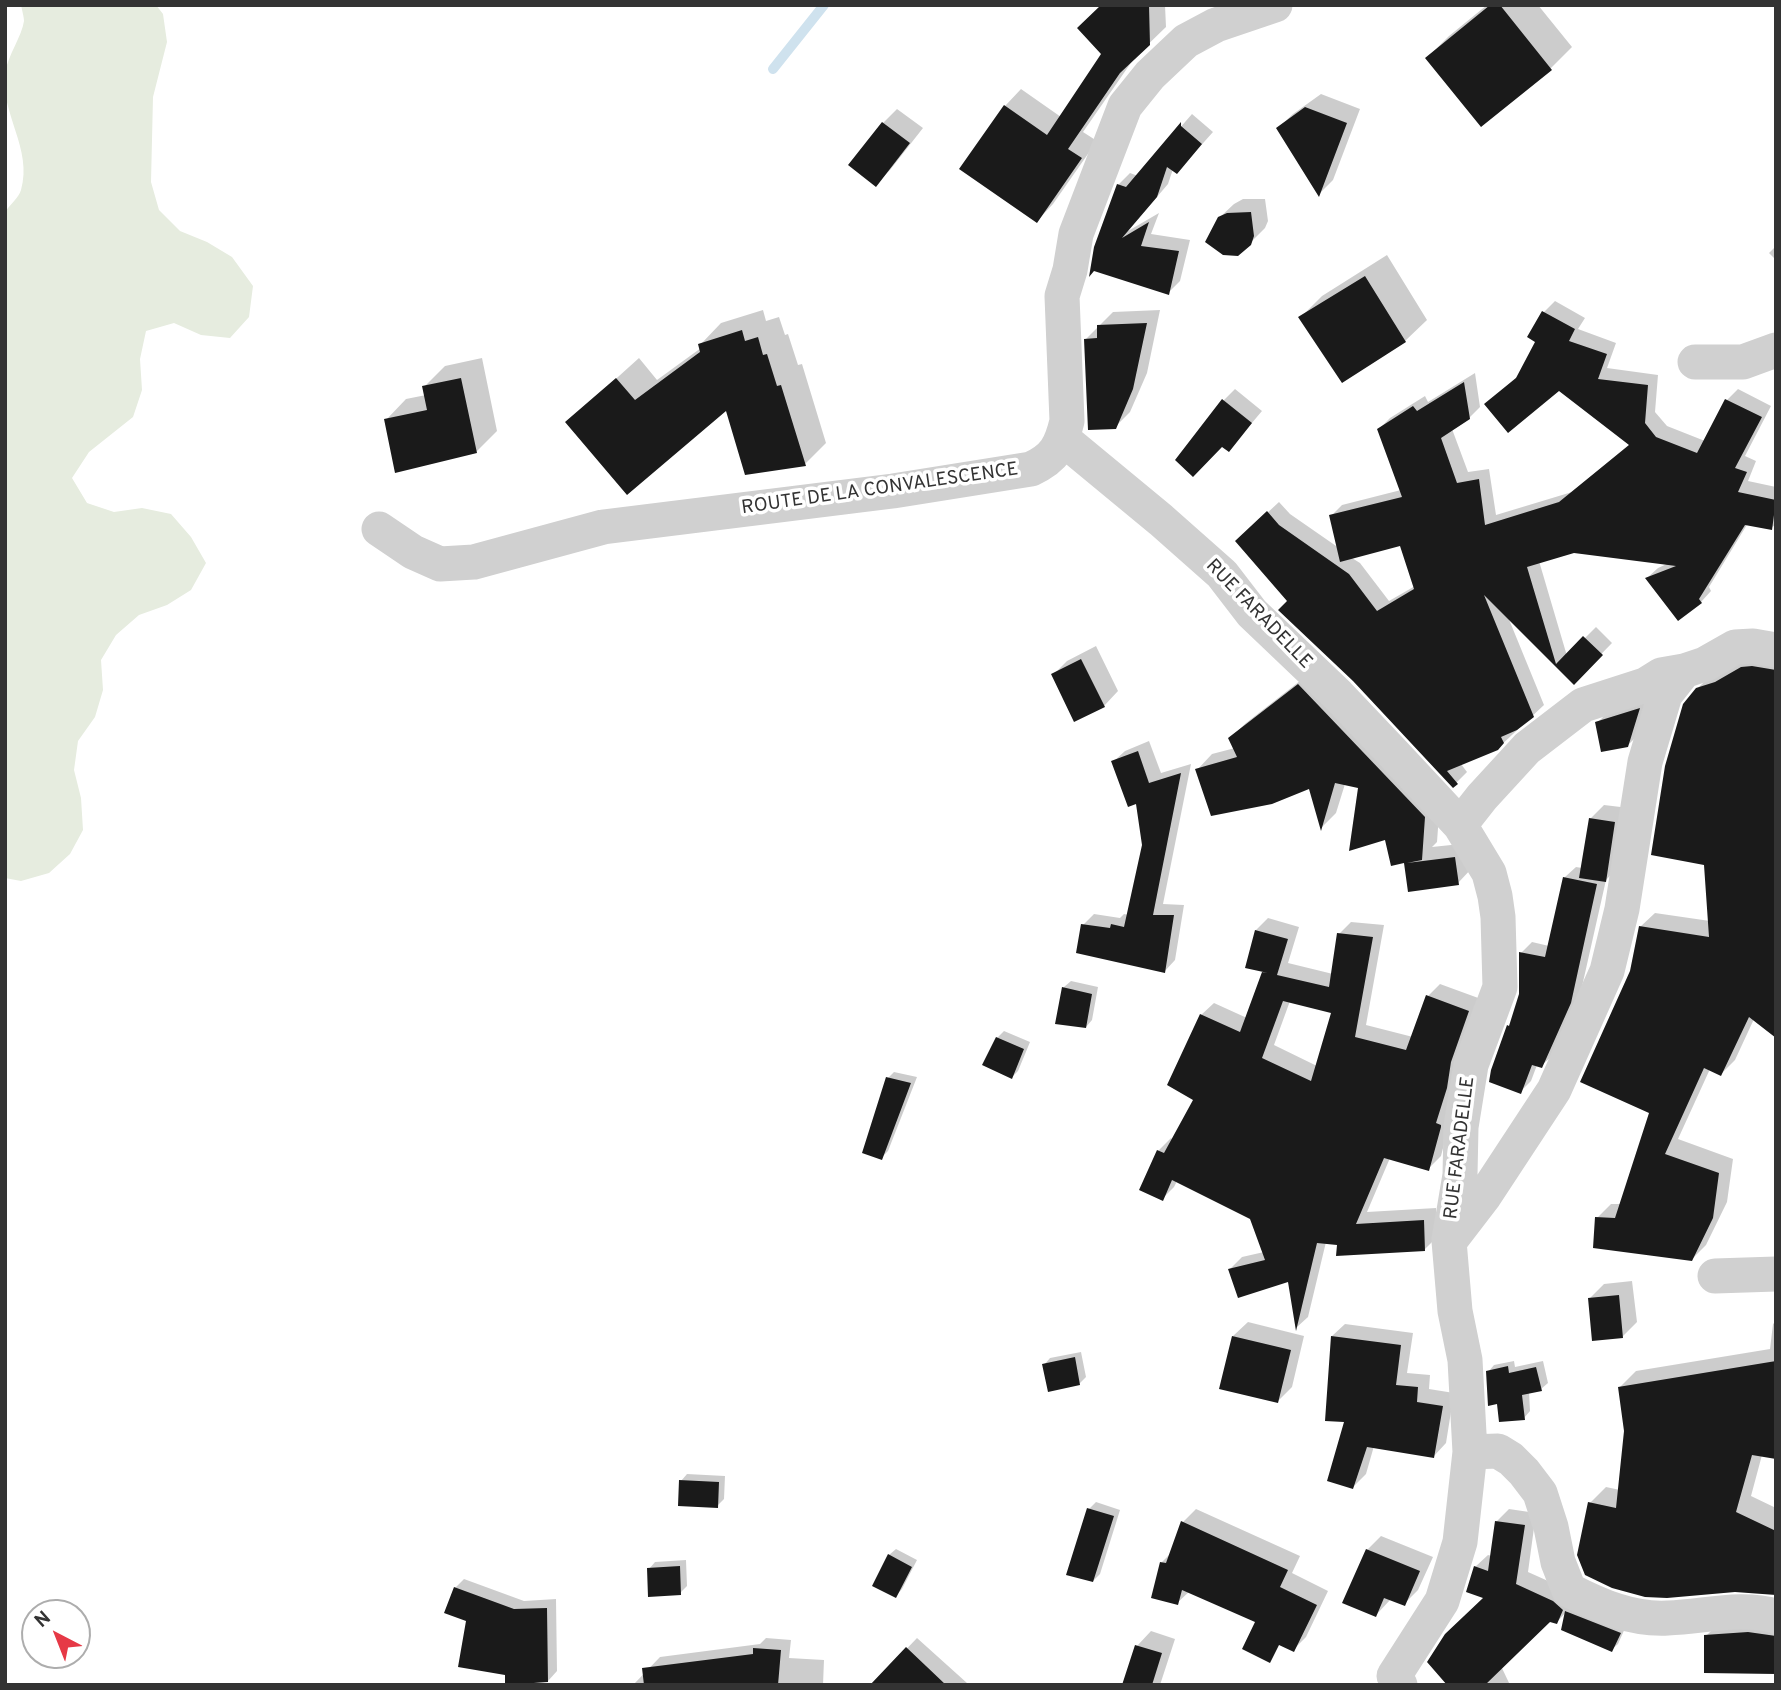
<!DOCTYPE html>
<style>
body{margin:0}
#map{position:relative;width:1781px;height:1690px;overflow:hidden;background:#fff;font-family:Overpass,sans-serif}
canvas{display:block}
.frame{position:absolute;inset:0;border:7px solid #333;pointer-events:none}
.north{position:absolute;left:21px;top:1599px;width:70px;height:70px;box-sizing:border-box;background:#fff;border:2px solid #adadad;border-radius:50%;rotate:318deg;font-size:19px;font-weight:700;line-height:28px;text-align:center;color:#333}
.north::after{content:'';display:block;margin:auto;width:24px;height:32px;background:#e63946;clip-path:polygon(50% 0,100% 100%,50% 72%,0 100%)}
</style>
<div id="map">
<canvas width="1781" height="1690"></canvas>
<div class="frame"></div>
<div class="north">N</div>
</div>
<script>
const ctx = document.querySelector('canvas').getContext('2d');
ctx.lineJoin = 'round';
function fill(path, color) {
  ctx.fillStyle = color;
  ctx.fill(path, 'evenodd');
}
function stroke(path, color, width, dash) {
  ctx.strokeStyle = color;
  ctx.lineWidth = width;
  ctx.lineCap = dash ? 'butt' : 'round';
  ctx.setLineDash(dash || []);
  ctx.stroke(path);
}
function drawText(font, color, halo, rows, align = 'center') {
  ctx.font = font + ' Overpass,sans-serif';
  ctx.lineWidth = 7;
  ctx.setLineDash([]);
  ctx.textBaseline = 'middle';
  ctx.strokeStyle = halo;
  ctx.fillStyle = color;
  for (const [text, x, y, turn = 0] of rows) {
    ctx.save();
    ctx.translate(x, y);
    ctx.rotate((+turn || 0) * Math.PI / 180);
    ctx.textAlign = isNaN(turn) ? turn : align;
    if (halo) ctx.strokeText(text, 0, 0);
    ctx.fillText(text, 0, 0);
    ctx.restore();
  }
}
fill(new Path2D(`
 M21,5H156L163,14L167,42L153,97L151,182L159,210L180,231L207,242L232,257L253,286L249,317L230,338L201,335L174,323L146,331L140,359L142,390L133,417L89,452L72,478L87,503L114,512L142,508L171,514L191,537L206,563L191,590L167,605L139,615L116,635L101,660L103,690L95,717L78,741L74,770L81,798L83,830L70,854L49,873L21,881L5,878V212C10,205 19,197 21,190C33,149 0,113 5,73C8,55 22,36 24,21C24,17 22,10 21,5Z`), '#e6ecdf');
fill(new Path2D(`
 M1103,5H1165L1166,27L1135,57L1083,132L1097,141L1053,204L1037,221L1005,106L1021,89L1061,117L1103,53Z
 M1487,5H1538L1572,47L1551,68L1481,124L1427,58L1449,36Z
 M1321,94L1360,109L1333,180L1319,194L1278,128L1293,114Z
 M897,109L923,128L890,170L876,184L851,165L883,123Z
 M1192,114L1213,132L1188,160L1173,169L1168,184L1128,231L1159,213L1151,234L1190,240L1180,281L1168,293L1094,269L1118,185L1130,173L1138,176Z
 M1243,199H1265L1268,221L1265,228L1250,243L1219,218L1234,204Z
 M1776,246V260L1769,253Z
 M1387,255L1427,320L1405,341L1301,317L1322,296Z
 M1555,301L1585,318L1578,329L1616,343L1607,368L1658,375L1655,412L1667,426L1705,441L1727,400L1738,389L1771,406L1745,456L1756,461L1748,481L1776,487V524L1771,528L1748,523L1709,587L1711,591L1701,602L1647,578L1658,568L1669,563L1574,551L1539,561L1567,656L1596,627L1612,643L1574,682L1508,617L1544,705L1497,749L1461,764L1467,772L1456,783L1237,541L1279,502L1290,514L1339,548L1331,516L1342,505L1401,490L1379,429L1390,418L1425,396L1428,402L1475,373L1480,407L1469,418L1452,429L1468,472L1489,469L1496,515L1572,492L1630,444L1559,389L1487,404L1519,375L1537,341L1529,337L1544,312ZM1401,544L1415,586L1389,601L1360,563L1352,558Z
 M763,310L766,321L779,317L785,335L788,334L798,365L802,364L826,443L805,464L727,407L568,422L639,358L657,380L701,348L700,345L721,323Z
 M1160,310L1147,373L1130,412L1115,427L1086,339L1113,312Z
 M482,358L497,431L476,452L386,420L406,399L426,395L424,387L445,366Z
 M1235,389L1262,411L1229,450L1222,444L1224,400Z
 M1096,646L1118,691L1104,706L1053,675L1067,661Z
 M1757,653L1776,655V1036L1754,1019L1735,1060L1721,1074L1710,1069L1678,1139L1733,1159L1727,1202L1706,1245L1692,1259L1597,1218L1611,1204H1621L1651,1112L1631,972L1640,927L1655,913L1710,921L1697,689L1712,674Z
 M1314,670L1440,801L1437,842L1432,847L1470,843L1473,867L1458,883L1410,890L1405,861L1386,838L1360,787L1345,784L1336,813L1322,827L1310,787L1197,770L1212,754L1235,748L1230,738L1246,723Z
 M1653,695L1642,731L1627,746L1597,723L1611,709Z
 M1149,741L1161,773L1191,764L1163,904L1184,905L1175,960L1164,972L1083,925L1094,914L1120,918L1124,914L1129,915L1143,845L1138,801L1113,762L1125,751Z
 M1604,805L1629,808L1619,866L1606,880L1581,991L1552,1056L1541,1066L1537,1065L1531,1081L1520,1092L1512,1023L1521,994V953L1532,942L1549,946L1565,877L1576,867L1582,868L1590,819Z
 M1268,918L1299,927L1288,963L1333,974L1339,934L1351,922L1384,925L1366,1025L1413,1037L1428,996L1440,984L1481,999L1441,1156L1428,1169L1390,1158L1367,1212L1436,1208L1437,1237L1425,1249L1326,1242L1308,1317L1297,1327L1289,1279L1230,1269L1242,1257L1264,1252L1252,1218L1177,1181L1174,1187L1162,1199L1158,1151L1171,1138L1173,1140L1195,1099L1201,1015L1214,1003L1247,1018L1265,971L1256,930ZM1290,1001L1333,1012L1317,1066L1274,1045Z
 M1071,981L1098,987L1092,1020L1086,1027L1057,1023L1064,987Z
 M1004,1031L1030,1042L1018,1071L1012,1077L997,1038Z
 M894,1072L917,1077L888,1151L881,1158L888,1078Z
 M1632,1281L1637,1322L1622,1337L1590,1298L1604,1284Z
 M1776,1321V1457L1762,1455L1751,1496L1776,1508V1595L1590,1503L1606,1487L1620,1490L1626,1431L1620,1387L1636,1371L1770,1349L1773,1324Z
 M1248,1322L1304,1336L1292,1387L1278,1401L1233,1336Z
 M1345,1324L1413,1333L1407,1373L1430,1375L1429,1389L1454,1393L1446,1443L1434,1456L1374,1446L1366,1474L1353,1487L1347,1421L1332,1336Z
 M1081,1352L1086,1377L1079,1384L1044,1365L1050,1358Z
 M1514,1361L1515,1367L1543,1361L1548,1383L1541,1389L1529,1392L1530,1411L1524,1418L1498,1402L1488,1372L1494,1365Z
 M687,1474L725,1476L724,1499L717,1506L681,1481Z
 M1096,1502L1120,1510L1100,1574L1093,1581L1089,1509Z
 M1196,1509L1300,1556L1292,1573L1328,1591L1306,1637L1293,1650L1257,1621L1190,1591L1177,1603L1162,1562L1171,1553L1183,1522Z
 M1509,1509L1536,1513L1528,1572L1566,1589L1626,1626L1618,1644L1611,1650L1563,1629L1567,1611L1557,1622L1550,1620L1501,1666L1510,1685H1458L1486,1597L1475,1567L1488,1555L1492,1556L1496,1522Z
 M1381,1536L1433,1557L1418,1590L1404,1604L1391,1599L1376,1615L1367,1550Z
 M896,1549L917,1560L902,1589L896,1596L889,1555Z
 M686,1560L687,1586L680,1593L649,1569L655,1562Z
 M464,1579L524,1601L556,1599L557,1671L548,1681L507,1673L468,1619L455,1588Z
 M1776,1618V1673L1706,1636L1722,1620Z
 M1151,1631L1175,1639L1160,1685H1124L1137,1646Z
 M766,1638L791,1640L789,1658L824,1660L823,1685H633L660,1657L760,1644Z
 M917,1638L967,1683L872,1685Z`), '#0003');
stroke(new Path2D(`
 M773,69L824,5`), '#cfe2ee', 10);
fill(new Path2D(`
 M1101,5H1149L1150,45L1120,73L1068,149L1082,158L1037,223L959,169L1004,105L1047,135L1101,54L1077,28Z
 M1490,5H1500L1552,70L1481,127L1425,58Z
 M1305,107L1347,123L1319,197L1276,128Z
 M882,122L910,143L876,187L848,165Z
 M1181,122V126L1202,144L1177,174L1167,167L1157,197L1122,238L1149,222L1141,246L1179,251L1169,295L1094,271L1089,277L1094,247L1117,184L1126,187Z
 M1251,212L1254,236L1251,245L1238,256L1223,255L1205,242L1218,217L1227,213Z
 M1365,276L1406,342L1342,383L1298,317Z
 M1542,311L1575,329L1569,341L1607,354L1598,379L1648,385L1645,423L1656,437L1697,453L1725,399L1762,417L1735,468L1747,472L1738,492L1776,500L1772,530L1745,525L1699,599L1702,603L1678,621L1645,578L1676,566L1574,553L1527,567L1556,664L1583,636L1603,655L1574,685L1484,595L1534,717L1517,730L1501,737L1504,743L1498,750L1447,771L1458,784L1453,788L1353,681L1278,610L1287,601L1235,541L1267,511L1279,525L1349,574L1377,611L1414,589L1400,546L1340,562L1329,515L1402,497L1377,429L1413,406L1417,411L1464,382L1470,419L1441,438L1457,483L1479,479L1485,525L1559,502L1629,445L1559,391L1508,433L1484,404L1516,378L1535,342L1527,337Z
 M1147,323L1133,389L1116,429L1088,430L1084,339L1097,338V325Z
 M742,330L745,341L758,337L763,355L767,354L777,386L781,385L806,466L745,475L726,411L627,495L565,422L616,378L635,400L700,352L698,344Z
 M461,378L477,453L395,473L384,419L427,410L422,386Z
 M1222,399L1252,423L1229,452L1222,447L1193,477L1175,460Z
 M1081,659L1105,707L1074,722L1051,674Z
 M1752,666L1776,670V1038L1749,1017L1721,1076L1704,1068L1665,1154L1719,1173L1713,1218L1692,1261L1593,1248L1595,1217L1615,1218L1649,1113L1580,1082L1630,971L1639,926L1709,937L1704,865L1651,855L1665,766L1683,704L1696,688L1715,682L1741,667Z
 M1298,684L1425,817L1422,860L1407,863L1455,857L1459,885L1408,892L1404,863L1391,866L1385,840L1349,851L1358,788L1335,783L1321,831L1309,789L1272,804L1211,816L1195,769L1237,757L1228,738Z
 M1640,708L1628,747L1601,752L1595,722Z
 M1138,751L1149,783L1181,773L1153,915H1174L1165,973L1076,953L1081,924L1110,928L1111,924L1124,927L1142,845L1136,804L1128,807L1111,761Z
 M1589,818L1615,822L1606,882L1579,878Z
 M1563,877L1597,884L1571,1003L1542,1068L1532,1065L1521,1094L1489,1082L1491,1070L1507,1025L1509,1026L1519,994V952L1545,957Z
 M1255,930L1288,939L1277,975L1329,987L1337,933L1373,937L1355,1037L1406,1050L1426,995L1469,1011L1451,1062L1447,1088L1436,1123L1441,1125V1127L1429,1171L1384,1158L1356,1224L1424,1220L1425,1251L1336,1256L1337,1245L1317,1243L1296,1331L1288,1282L1238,1298L1228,1269L1265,1260L1250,1219L1172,1180L1163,1201L1139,1190L1157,1150L1164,1153L1193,1100L1167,1085L1200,1014L1240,1032L1262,972L1268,973L1245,968ZM1283,1001L1331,1013L1311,1081L1262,1058Z
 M1062,987L1092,994L1086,1028L1055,1024Z
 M996,1037L1024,1049L1012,1079L982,1065Z
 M886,1077L911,1083L882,1160L862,1153Z
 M1619,1295L1623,1338L1592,1341L1588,1298Z
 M1232,1336L1291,1350L1278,1403L1219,1389Z
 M1331,1336L1401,1345L1396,1385L1418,1387L1417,1402L1443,1406L1434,1458L1367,1447L1353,1489L1327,1481L1344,1422L1325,1421Z
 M1075,1357L1080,1385L1048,1392L1042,1364Z
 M1776,1361V1459L1752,1455L1736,1512L1776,1531V1595L1735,1592L1667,1598L1645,1597L1612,1588L1585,1575L1577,1555L1588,1502L1616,1508L1624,1431L1618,1387Z
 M1508,1366L1509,1373L1536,1367L1542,1391L1522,1395L1525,1420L1499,1422L1497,1404L1488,1406L1486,1371Z
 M679,1480L719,1482L718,1508L678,1506Z
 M1087,1508L1114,1516L1093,1582L1066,1575Z
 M1181,1521L1288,1570L1280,1587L1317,1605L1294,1652L1279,1645L1270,1663L1242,1649L1255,1622L1182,1590L1178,1605L1151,1598L1160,1562L1166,1563Z
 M1495,1521L1525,1525L1516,1584L1553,1601L1563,1610L1557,1624L1550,1622L1485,1685H1447L1427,1662L1445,1634L1483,1598L1466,1592L1474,1566L1488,1571Z
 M1366,1549L1420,1571L1405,1606L1384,1598L1376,1617L1342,1603Z
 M888,1554L912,1567L896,1598L872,1586Z
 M680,1566L681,1595L648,1597L647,1568Z
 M454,1587L514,1609L547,1608L548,1682L505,1685V1675L458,1667L466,1621L444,1613Z
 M1565,1611L1621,1633L1612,1652L1561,1630Z
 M1748,1632L1776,1636V1674L1704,1673V1635Z
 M1135,1645L1162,1653L1152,1685H1122Z
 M906,1647L946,1685H870Z
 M753,1648L781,1650L778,1685H644L642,1668L753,1654Z`), '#1a1a1a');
stroke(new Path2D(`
 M1695,362H1743L1776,350
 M1063,439L1161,520L1222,574L1252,613L1338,695L1394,754L1460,825L1489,873L1495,896L1498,917L1500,987L1471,1065L1461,1127L1460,1175L1449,1241L1455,1311L1465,1360L1470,1452L1460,1542L1442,1601L1394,1676L1400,1685
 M379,529L413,552L440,564L474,562L603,527L893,491L1031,469C1055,458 1061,446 1067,421L1062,296L1070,270L1076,234L1125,106L1150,75L1186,41L1216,25L1275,5
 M1460,825L1482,797L1527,748L1583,705L1645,685L1661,675L1684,671
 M1452,1238L1485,1195L1554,1090L1607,971L1622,909L1645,762L1665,695L1684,671L1705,664L1735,647L1753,646L1776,650
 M1715,1276L1776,1274
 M1470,1452L1498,1451L1511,1459L1524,1472L1540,1493L1551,1527L1558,1562L1569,1590C1600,1606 1632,1620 1668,1618C1704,1617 1739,1606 1776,1616`), '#d0d0d0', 35);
drawText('19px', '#333', '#fff', [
 ["ROUTE DE LA CONVALESCENCE",880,490,-8],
 ["RUE FARADELLE",1258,615,46],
 ["RUE FARADELLE",1461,1148,-83]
]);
</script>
